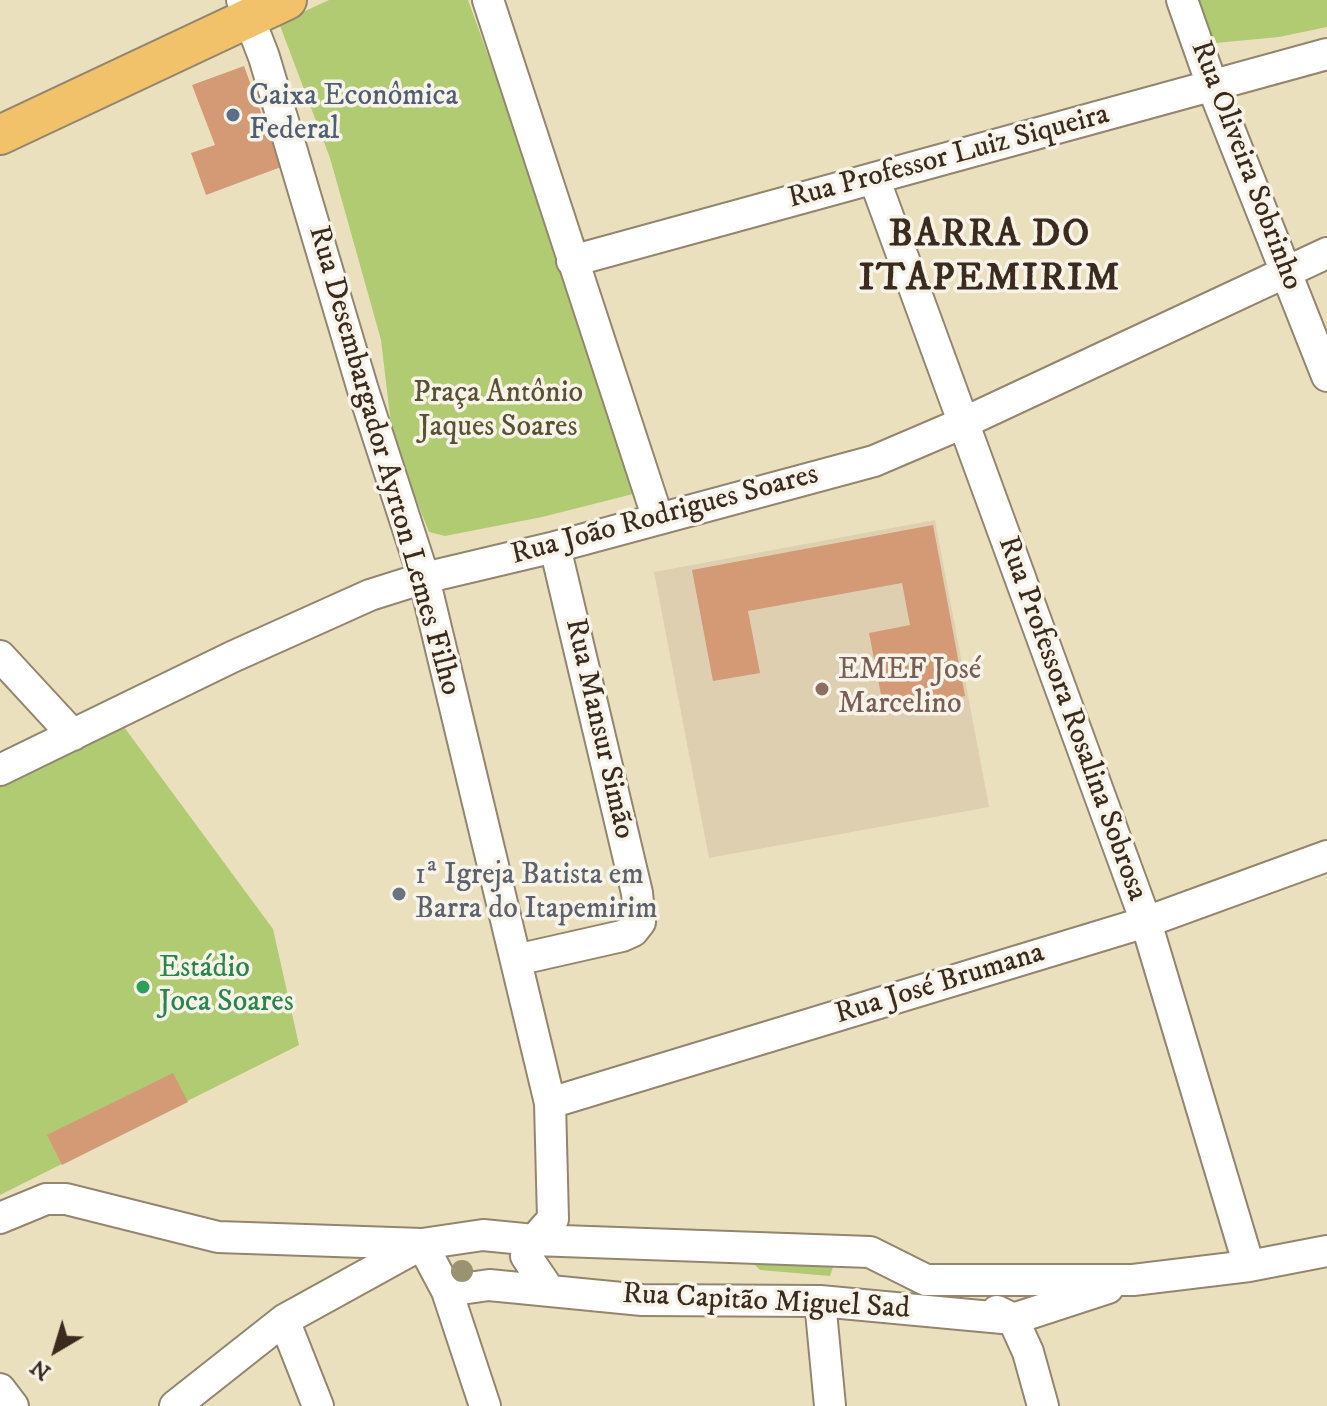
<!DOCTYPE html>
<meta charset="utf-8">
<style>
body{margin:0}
#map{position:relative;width:1327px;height:1406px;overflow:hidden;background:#ebe0bd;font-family:"IM FELL DW Pica",serif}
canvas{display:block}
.north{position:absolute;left:16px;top:1310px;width:80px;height:80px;-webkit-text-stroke:6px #f7f3e8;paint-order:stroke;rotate:218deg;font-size:22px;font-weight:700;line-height:32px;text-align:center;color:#3b2a1e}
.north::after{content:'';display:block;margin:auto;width:28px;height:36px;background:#3b2a1e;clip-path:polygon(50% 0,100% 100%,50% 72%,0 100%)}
</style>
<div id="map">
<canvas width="1327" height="1406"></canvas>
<div class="north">N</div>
</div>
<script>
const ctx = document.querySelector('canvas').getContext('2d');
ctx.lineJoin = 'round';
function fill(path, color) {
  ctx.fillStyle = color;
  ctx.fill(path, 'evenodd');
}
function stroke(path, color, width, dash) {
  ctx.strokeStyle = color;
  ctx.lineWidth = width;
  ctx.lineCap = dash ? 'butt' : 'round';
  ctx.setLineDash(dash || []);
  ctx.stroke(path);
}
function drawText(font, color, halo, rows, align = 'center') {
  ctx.font = font + ' "IM FELL DW Pica",serif';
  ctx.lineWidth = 7;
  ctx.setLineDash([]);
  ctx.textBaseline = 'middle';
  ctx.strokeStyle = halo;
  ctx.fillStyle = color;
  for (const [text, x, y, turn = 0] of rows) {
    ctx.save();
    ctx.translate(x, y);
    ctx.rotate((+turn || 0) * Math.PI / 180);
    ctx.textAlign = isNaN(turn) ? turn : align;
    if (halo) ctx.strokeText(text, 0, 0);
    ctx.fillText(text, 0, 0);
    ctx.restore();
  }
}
fill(new Path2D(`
 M935,520L989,807L709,858L654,572Z`), '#decfb1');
fill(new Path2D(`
 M329,0H468C528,163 583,328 637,493L542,517L445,536L429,532L393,441L381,340L330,158L279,23Z
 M1190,0H1327V27L1279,37L1205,44Z
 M124,727L273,929L299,1045L0,1195V787Z
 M825,1259L833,1267L830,1276L760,1270L753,1263Z`), '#b0cb72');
fill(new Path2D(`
 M244,66L281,167L206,195L191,153L215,145L192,85Z
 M933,525L965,696L884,710L869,633L910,625L902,583L748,611L760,673L713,681L692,570Z
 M173,1073L188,1102L62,1165L47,1135Z`), '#d39a75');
const minor = new Path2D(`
 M242,0L264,57L363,390L424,578L550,1103L553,1219L534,1240L526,1256L549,1290
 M488,0L658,519
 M1182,0L1213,88L1327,376
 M874,178L1146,922L1249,1266
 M572,261L1327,54
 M0,656L73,735
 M0,770L232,657L370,595L424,578L555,547L874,461L963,423L1327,253
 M516,960L622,936L633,931L640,922L637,893L555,547
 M550,1103L1146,922L1327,856
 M0,1218L46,1199H66L218,1237L422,1244L483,1235L534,1240L870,1252L926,1280H1133L1249,1266L1327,1251
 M422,1244L447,1291L489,1285L642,1300L820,1301L1013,1319L1108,1288
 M447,1291L485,1406
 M820,1301L830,1406
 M997,1311L1013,1319L1028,1352L1043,1406
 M284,1320L318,1406
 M0,1389L13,1406
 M175,1406L284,1320L420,1245`);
const major = new Path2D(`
 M0,135L287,0`);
stroke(minor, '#93856e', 34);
stroke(major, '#93856e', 42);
stroke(minor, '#fff', 30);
stroke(major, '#f2c26a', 38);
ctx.fillStyle = '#9a9271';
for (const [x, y] of [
 [462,1271]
]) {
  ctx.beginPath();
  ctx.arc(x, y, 11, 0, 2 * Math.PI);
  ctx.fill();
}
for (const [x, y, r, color] of [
 [233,115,8,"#5c6f8a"],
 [822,689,8,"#8d6e63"],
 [399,894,8,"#6b7280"],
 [143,987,8,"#2e9e5b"]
]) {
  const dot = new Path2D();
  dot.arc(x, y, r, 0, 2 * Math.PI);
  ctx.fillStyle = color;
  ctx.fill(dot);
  stroke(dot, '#f7f3e8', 3);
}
drawText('30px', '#4e5e75', '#f7f3e8', [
 ["Caixa Econômica",249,98],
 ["Federal",249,132]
], 'left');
drawText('30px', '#3b2a1e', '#f7f3e8', [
 ["Rua Professor Luiz Siqueira",949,158,-15],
 ["Rua Oliveira Sobrinho",1245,166,69],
 ["Rua Desembargador Ayrton Lemes Filho",383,461,74],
 ["Rua João Rodrigues Soares",665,516,-15],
 ["Rua Professora Rosalina Sobrosa",1071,719,70],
 ["Rua Mansur Simão",598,729,77],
 ["Rua José Brumana",940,985,-17],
 ["Rua Capitão Miguel Sad",766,1303,3]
]);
drawText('30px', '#585233', '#f7f3e8', [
 ["Praça Antônio",498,395],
 ["Jaques Soares",498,429]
]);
drawText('30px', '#785e54', '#f7f3e8', [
 ["EMEF José",838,672],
 ["Marcelino",838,706]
], 'left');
drawText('30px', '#5b616d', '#f7f3e8', [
 ["1ª Igreja Batista em",415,877],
 ["Barra do Itapemirim",415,911]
], 'left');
drawText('30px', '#27864d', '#f7f3e8', [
 ["Estádio",159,970],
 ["Joca Soares",159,1004]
], 'left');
ctx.letterSpacing = '2px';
drawText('bold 38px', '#3b2a1e', '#f7f3e8', [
 ["BARRA DO",990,237],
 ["ITAPEMIRIM",990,281]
]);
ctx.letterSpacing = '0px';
</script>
